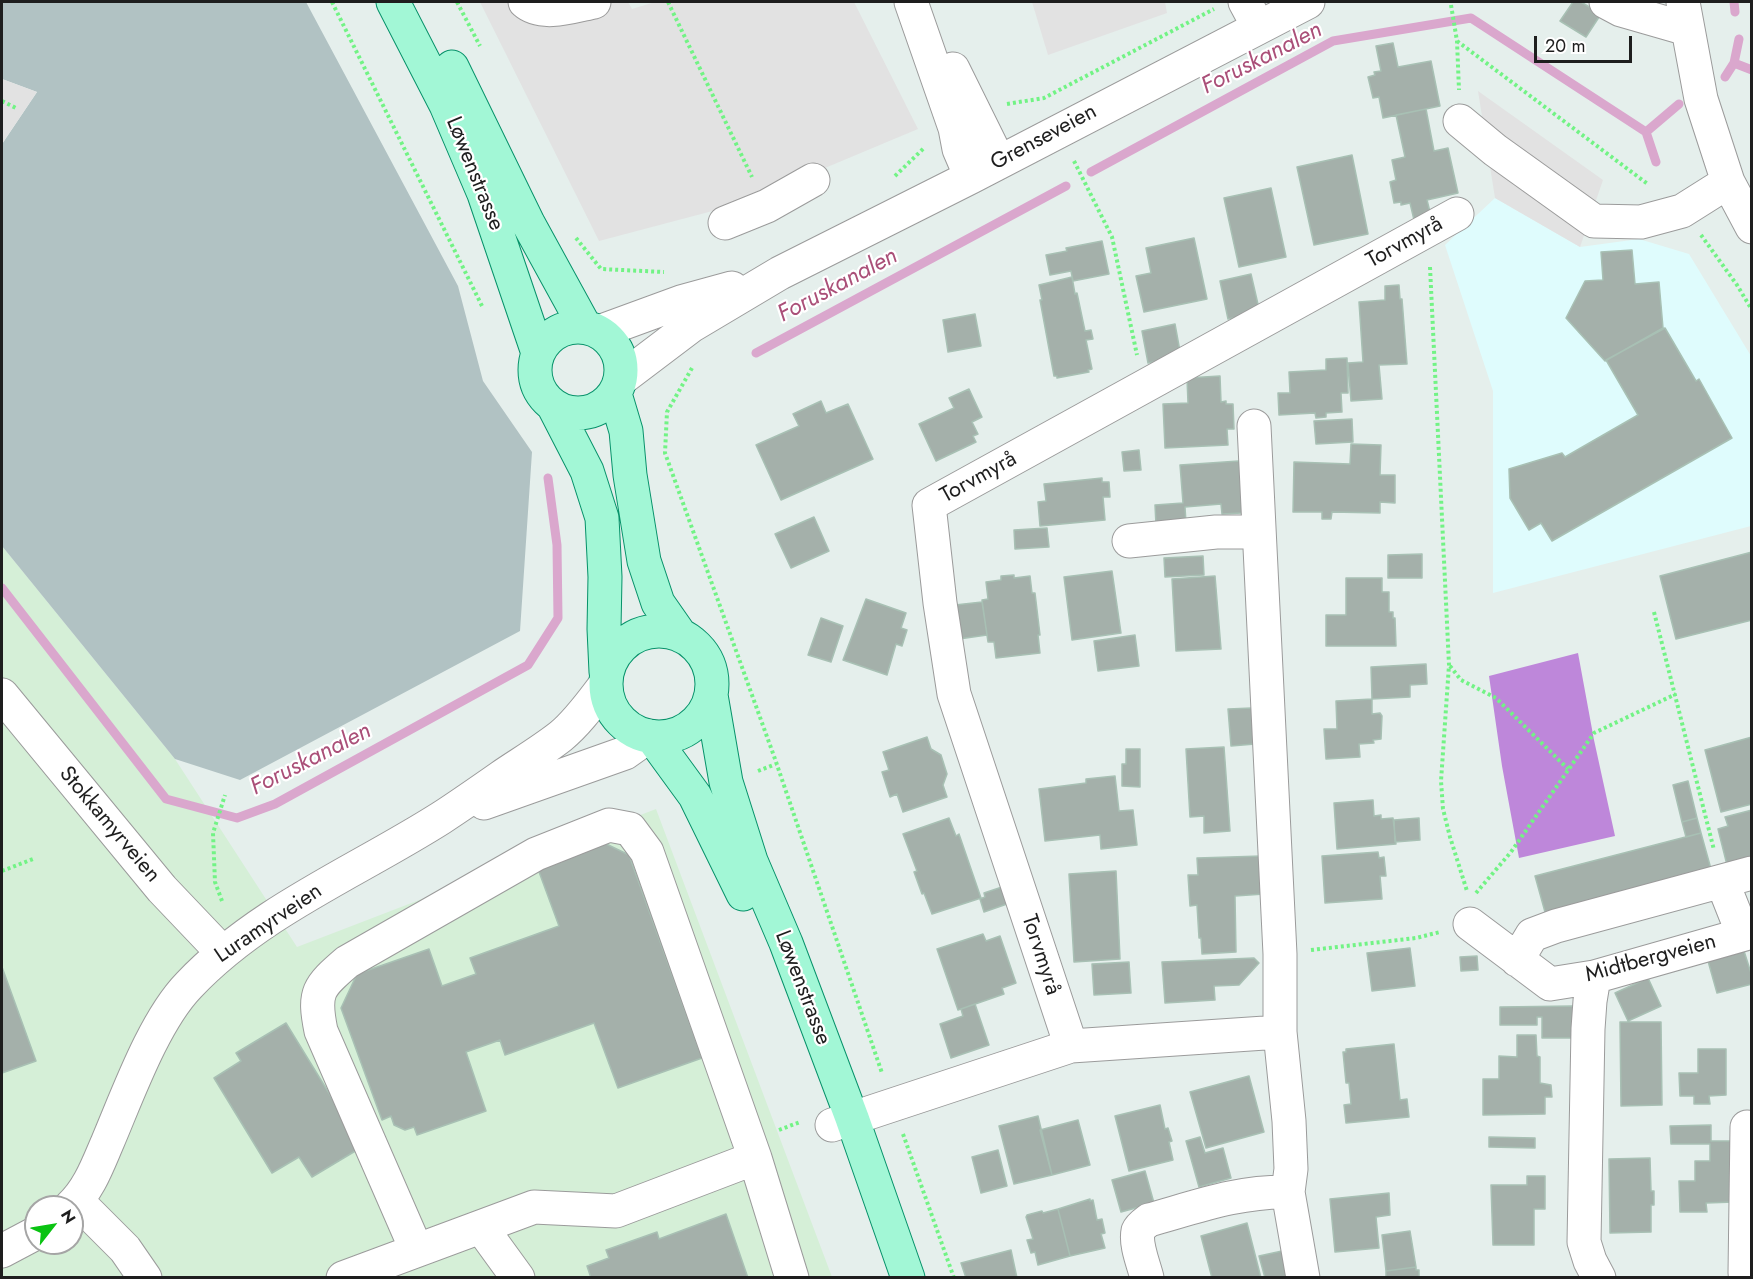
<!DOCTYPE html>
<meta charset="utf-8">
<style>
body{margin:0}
#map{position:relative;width:1753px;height:1279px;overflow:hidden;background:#e5efec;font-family:Jost,sans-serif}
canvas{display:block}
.frame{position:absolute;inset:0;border:3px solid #1e1e1e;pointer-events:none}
.north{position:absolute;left:24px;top:1195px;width:60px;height:60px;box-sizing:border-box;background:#fff;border:2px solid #a5a5a5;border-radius:50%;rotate:59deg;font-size:16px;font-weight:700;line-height:24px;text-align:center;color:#1e1e1e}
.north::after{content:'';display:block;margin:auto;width:21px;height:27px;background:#0ac312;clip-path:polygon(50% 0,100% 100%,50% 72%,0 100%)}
.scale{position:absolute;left:1534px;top:36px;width:98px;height:27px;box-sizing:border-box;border:3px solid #1e1e1e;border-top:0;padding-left:8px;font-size:18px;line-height:21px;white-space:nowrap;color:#1e1e1e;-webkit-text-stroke:4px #fff;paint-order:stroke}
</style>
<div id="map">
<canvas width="1753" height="1279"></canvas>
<div class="frame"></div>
<div class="north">N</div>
<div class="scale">20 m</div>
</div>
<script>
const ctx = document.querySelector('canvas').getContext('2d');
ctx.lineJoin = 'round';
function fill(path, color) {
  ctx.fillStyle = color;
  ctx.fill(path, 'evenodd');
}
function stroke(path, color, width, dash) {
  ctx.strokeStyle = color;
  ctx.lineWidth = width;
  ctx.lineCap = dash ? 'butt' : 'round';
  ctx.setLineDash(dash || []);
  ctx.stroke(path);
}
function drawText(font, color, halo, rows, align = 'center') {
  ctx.font = font + ' Jost,sans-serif';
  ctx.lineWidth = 4.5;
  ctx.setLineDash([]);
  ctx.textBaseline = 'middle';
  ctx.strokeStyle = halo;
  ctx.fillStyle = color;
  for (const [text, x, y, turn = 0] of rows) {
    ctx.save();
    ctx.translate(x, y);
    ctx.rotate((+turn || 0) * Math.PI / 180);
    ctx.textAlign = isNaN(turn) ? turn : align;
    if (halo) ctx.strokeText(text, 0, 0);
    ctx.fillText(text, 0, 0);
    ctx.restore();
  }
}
fill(new Path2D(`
 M2,546L175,759L297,947L656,809L832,1277H2ZM36,1207H72V1243H36Z`), '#d5efd7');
fill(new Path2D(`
 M1495,198L1580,247L1639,239L1689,254L1751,356V526L1493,593V391L1445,245Z`), '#dffcfd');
fill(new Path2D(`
 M2,2H306L458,286L483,381L532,452L520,631L240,780L175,759L2,546V144L37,92L2,79Z`), '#b1c2c3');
fill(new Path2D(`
 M1578,653L1594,740L1615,836L1519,858L1502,766L1489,676Z`), '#be87da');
fill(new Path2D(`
 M480,2H628L632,9L655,2H854L918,129L739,204L599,241Z
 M1032,2H1165L1167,13L1048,55Z
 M2,79L37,92L2,144Z
 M1478,91L1603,180L1580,247L1495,198Z`), '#e2e2e2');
stroke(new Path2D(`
 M1734,2L1735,12
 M1734,63L1752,70
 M1725,77L1734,63L1739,39
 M1656,162L1646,132L1679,104
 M1091,172L1333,41L1471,18L1646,132
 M756,353L1066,186
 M2,588L166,799L237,818L275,804L528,665L558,618L557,545L548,478`), '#daa7cd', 9);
const building = new Path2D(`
 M1573,2H1581L1601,14L1586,37L1560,21Z
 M1393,43L1398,67L1431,61L1440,106L1383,118L1379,97L1373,98L1368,77L1375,75L1374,72L1381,71L1376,46Z
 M1426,109L1434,151L1448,148L1458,193L1427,200L1431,216L1415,224L1410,203L1401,205V202L1394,203L1390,182L1396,180L1392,160L1405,157L1396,115Z
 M1352,155L1368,234L1314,245L1297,167Z
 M1271,188L1286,257L1239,267L1224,198Z
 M1194,238L1207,299L1144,312L1136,276L1151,273L1146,248Z
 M1102,241L1109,274L1073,281L1071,271L1050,275L1046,255L1067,251L1066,248Z
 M1632,250L1635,284L1659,282L1663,328L1605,361L1566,318L1585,281L1603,280L1601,252Z
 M1251,274L1260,313L1228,319L1220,281Z
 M1072,277L1075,294L1077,293L1085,331L1091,330L1093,339L1086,340L1092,369L1088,370L1089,372L1057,378V376H1054L1040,300H1042L1039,285Z
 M1399,285L1400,299H1402L1407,364L1379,365L1382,399L1351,401L1348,363L1363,362L1359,302L1385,300V286Z
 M975,314L981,346L948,352L943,320Z
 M1175,324L1181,357L1148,363L1142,331Z
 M1665,328L1696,381L1699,379L1732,438L1552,541L1541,523L1529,530L1510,498L1509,469L1562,453L1565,457L1638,415L1606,360Z
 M1347,358L1348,393H1341L1342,412L1326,413V417L1316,418L1315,413L1279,415L1278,393H1290L1289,372L1326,370V359Z
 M1220,376L1221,402L1226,401V404H1233L1234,429H1227L1228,445L1165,448L1163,404L1188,403L1187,378Z
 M969,389L982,417L972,422L978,434L973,436L976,442L936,461L919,424L954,408L949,398Z
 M821,401L826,413L848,404L873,459L781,500L756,445L799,426L793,414Z
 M1352,419L1353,442L1316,444L1314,421Z
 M1351,444L1381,445L1380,475H1395V503L1380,502V513L1332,512L1331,519H1322V512H1293L1294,462L1350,464Z
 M1139,450L1141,470L1124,471L1122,452Z
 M1239,461L1242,513L1222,514L1221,504L1185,507L1186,523L1156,525L1155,505L1183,503L1180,465Z
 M1102,478V482H1109L1110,497H1103L1105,520L1040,526L1038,502L1046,501L1044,484Z
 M814,517L829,551L791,568L775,534Z
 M1047,528L1049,547L1015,549L1014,530Z
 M1752,552V620L1676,639L1660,576Z
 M1422,554V578H1388V555Z
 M1203,556L1204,575L1165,577L1164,558Z
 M1112,571L1121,633L1072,640L1064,577Z
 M1014,575V578L1030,576L1032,593H1035L1040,635H1038L1040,653L996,658L994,642H988L982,600L988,599L986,582L1001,580V576Z
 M1215,576L1221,649L1176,651L1172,579Z
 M1346,578H1382V592H1389V612H1393V618H1395L1396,646H1326V615H1346Z
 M866,599L906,613L901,628L907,630L902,646L896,644L887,675L843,660Z
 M982,602L987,635L959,639L955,605Z
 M821,618L843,626L831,662L808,655Z
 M1135,635L1139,666L1098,671L1094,641Z
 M1426,664L1427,684L1410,685V697L1372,699L1371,667Z
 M1372,699V714L1380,713L1382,716L1381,739L1373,740L1374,743L1359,744L1360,757L1326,759L1324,729H1337L1336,701Z
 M1252,708L1255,744L1231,746L1228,709Z
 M927,737L931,749L941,755L947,774L943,785L947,797L903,812L897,794L890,797L882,772L889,770L883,752Z
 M1752,737V804L1721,812L1705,750Z
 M1224,747L1230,831L1204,833V816L1190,817L1186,749Z
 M1126,749H1140V787L1122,786V764H1126Z
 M1115,776L1119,811L1133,810L1137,845L1101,849L1100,835L1045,841L1039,789L1086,783V779Z
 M1688,781L1697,818L1682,822L1673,785Z
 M1373,800L1374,816L1381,815V819L1393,818L1396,844L1337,849L1334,803Z
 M1752,810V858L1727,865L1718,829L1728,826L1725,817Z
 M949,818L956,836L959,834L981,898L932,914L924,893L922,894L914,872L917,871L903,834Z
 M1419,818L1420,840L1395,842L1394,820Z
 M1697,818L1701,833L1686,837L1682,822Z
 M1701,833L1711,869L1545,912L1535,876Z
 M596,839L629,855L702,1058L618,1088L594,1023L505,1055L500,1040L466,1052L486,1111L417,1135L414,1127L405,1130L394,1125L391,1116L382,1120L341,1008L357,974L429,949L442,986L476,974L470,958L559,926L535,861Z
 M1378,852L1379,858L1384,857L1386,876H1380L1382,899L1325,903L1322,856Z
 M1262,856L1264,894L1235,896L1236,952L1202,954L1201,938H1199L1197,905L1190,906L1188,875H1198L1197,858Z
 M1116,871L1120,959L1074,962L1069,874Z
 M1002,887L1007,904L984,912L980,899L985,897L984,893Z
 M983,934L986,941L1000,936L1016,983L1002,988L1004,994L958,1010L937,949Z
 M1410,948L1415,986L1372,991L1367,953Z
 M1744,951L1752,976V984L1717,993L1708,961Z
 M1477,956L1478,970L1461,971L1460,957Z
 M1254,958L1259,963L1239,985L1214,986L1215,1000L1165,1003L1162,962Z
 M1129,962L1131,993L1094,995L1092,964Z
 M2,967L36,1061L2,1073Z
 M1648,978L1661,1006L1628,1021L1615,993Z
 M975,1004L989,1045L951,1058L940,1024L963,1016L961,1009Z
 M1573,1006V1038H1542V1017H1537V1025H1500V1007Z
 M1620,1022H1661L1662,1105L1621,1106Z
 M286,1023L362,1147L312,1177L299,1157L272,1173L214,1078L241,1061L236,1053Z
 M1517,1035H1536L1537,1056L1540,1057V1083L1551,1085L1552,1097H1545V1114L1483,1115V1079H1499V1056L1517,1057Z
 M1394,1044L1400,1100L1407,1099L1409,1117L1346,1123L1344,1105L1351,1104L1349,1083H1346L1343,1052H1346V1049Z
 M1698,1049H1726V1095L1709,1096L1710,1104H1694V1096H1680L1679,1073H1698Z
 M1249,1076L1264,1132L1206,1148L1190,1092Z
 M1160,1105L1165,1129L1168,1128L1172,1141L1169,1142L1173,1160L1129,1171L1115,1116Z
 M1038,1116L1052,1175L1014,1184L999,1126Z
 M1078,1120L1090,1165L1052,1175L1040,1130Z
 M1711,1125V1141H1733L1734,1202L1706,1203L1707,1212H1680L1679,1181H1695V1161H1710V1144H1671L1670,1126Z
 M1200,1137L1205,1153L1223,1148L1231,1178L1199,1187L1186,1141Z
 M1489,1137L1535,1138V1148L1489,1147Z
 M998,1150L1007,1186L981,1193L972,1157Z
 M1650,1158L1651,1191H1654V1205H1651V1232L1610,1233L1609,1159Z
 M1145,1171L1154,1203L1121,1212L1112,1180Z
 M1527,1176H1545V1209H1534V1245H1493L1491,1185H1527Z
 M1389,1193L1390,1215L1376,1217L1379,1248L1335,1252L1330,1199Z
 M1090,1199V1201L1093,1200L1097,1220L1102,1219L1105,1233L1101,1234L1105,1248L1070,1256L1058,1209Z
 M1058,1209L1070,1256L1038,1265L1035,1252L1031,1253L1027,1240L1033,1239L1026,1217L1027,1215L1042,1211L1043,1213Z
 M726,1214L748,1278H591L587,1266L609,1258L606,1250L657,1232L659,1239Z
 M1247,1223L1261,1278H1212L1201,1236Z
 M1410,1231L1416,1267L1386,1271L1382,1235Z
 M1011,1250L1017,1278H966L961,1263Z
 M1282,1251L1289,1278H1265L1259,1256Z
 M1416,1267V1270H1419V1278H1386V1271Z`);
fill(building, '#a4b0aa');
stroke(building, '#a8c0b4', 1.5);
const minor = new Path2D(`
 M525,2C542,17 574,6 594,2
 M911,2L955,128L959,149L971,177
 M1245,2L1258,26
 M1606,2L1621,10L1687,29
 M1683,2L1701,99L1728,182L1752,227
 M953,69L999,162
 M1460,121L1495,150L1594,221L1641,222L1682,211L1728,182
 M725,223L767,206L813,180
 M599,332L681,302L732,288
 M621,379L691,326L780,273L971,177L1308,2
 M1254,426L1280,954V1032L1289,1121L1291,1169L1288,1192L1303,1278
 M1129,541L1216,532H1259
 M2,695L162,889L222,952
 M484,803L625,753L649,736
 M1722,881L1743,934
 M1470,924L1550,984L1594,977L1752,932
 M1517,960L1532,935L1556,926L1752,873
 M1594,977L1590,1001L1588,1029L1584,1242L1590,1261L1599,1278
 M1071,1046L954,694L940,603L929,505L1457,214
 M832,1125L1071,1046L1280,1032
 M77,1201L125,1249L145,1278
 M70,1207C89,1190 98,1164 108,1141C128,1094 154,1021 189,985C259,911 356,872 441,818C461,805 481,791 501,777C520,764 542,751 561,736C578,722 592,702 605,685
 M481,1227L518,1278
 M416,1249L321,1031C313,992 318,987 347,962L536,854L609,825L630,829L647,852L755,1158L792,1278
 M2,1251L36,1233
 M1745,1273L1747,1127
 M343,1278L534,1207L616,1211L755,1158
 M1147,1278C1144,1265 1135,1245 1138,1231C1140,1226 1145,1223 1149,1220C1196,1207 1239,1191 1288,1192`);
const major = new Path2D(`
 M393,2L446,105L484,194L538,353
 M452,67L528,223L585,327
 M535 370a43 43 0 1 1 86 0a43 43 0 1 1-86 0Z
 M615,394L626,431L630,475L644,561L658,603L681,636
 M554,407L587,471L602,518L605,577L604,629L606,672
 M606 684a53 53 0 1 1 106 0a53 53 0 1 1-106 0Z
 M711,695L726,782L751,861L786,943L852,1118L908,1278
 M652,737L695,796L743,894`);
stroke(minor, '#9b9b9b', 35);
stroke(major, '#07926a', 35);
stroke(new Path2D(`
 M332,2L482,306
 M457,2L480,46
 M668,2L752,177
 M1451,5L1457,41L1459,90
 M1457,41L1649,185
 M2,101L18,109
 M1007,104L1044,98L1214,9
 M1074,161L1112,237L1137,355
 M895,176L924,148
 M1701,235L1737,285L1752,310
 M576,238L601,269L664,272
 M1430,267L1449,665L1441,781L1443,809L1450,837L1467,891
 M692,368L667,412L665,453L775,759L882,1073
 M1654,612L1714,850
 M1450,666L1461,680L1496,698L1568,769
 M758,771L776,764
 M2,871L33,859
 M1476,893L1511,852L1594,733L1676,694
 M222,901L215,882L213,833L225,795
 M1311,950L1416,938L1440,932
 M779,1130L800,1122
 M903,1134L954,1278`), '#72f385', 4, [3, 3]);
stroke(minor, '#fff', 33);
stroke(major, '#a2f7d6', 33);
drawText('22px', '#1e1e1e', '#fff', [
 ["Grenseveien",1044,138,-28],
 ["Løwenstrasse",474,174,68],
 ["Torvmyrå",1405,243,-29],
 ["Torvmyrå",979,478,-29],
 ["Stokkamyrveien",109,825,50],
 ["Luramyrveien",269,924,-34],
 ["Torvmyrå",1040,955,72],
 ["Midtbergveien",1651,959,-15],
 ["Løwenstrasse",802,988,69]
]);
drawText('italic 24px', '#aa4f78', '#fff', [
 ["Foruskanalen",1262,59,-27],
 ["Foruskanalen",838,286,-28],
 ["Foruskanalen",311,760,-27]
]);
</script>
